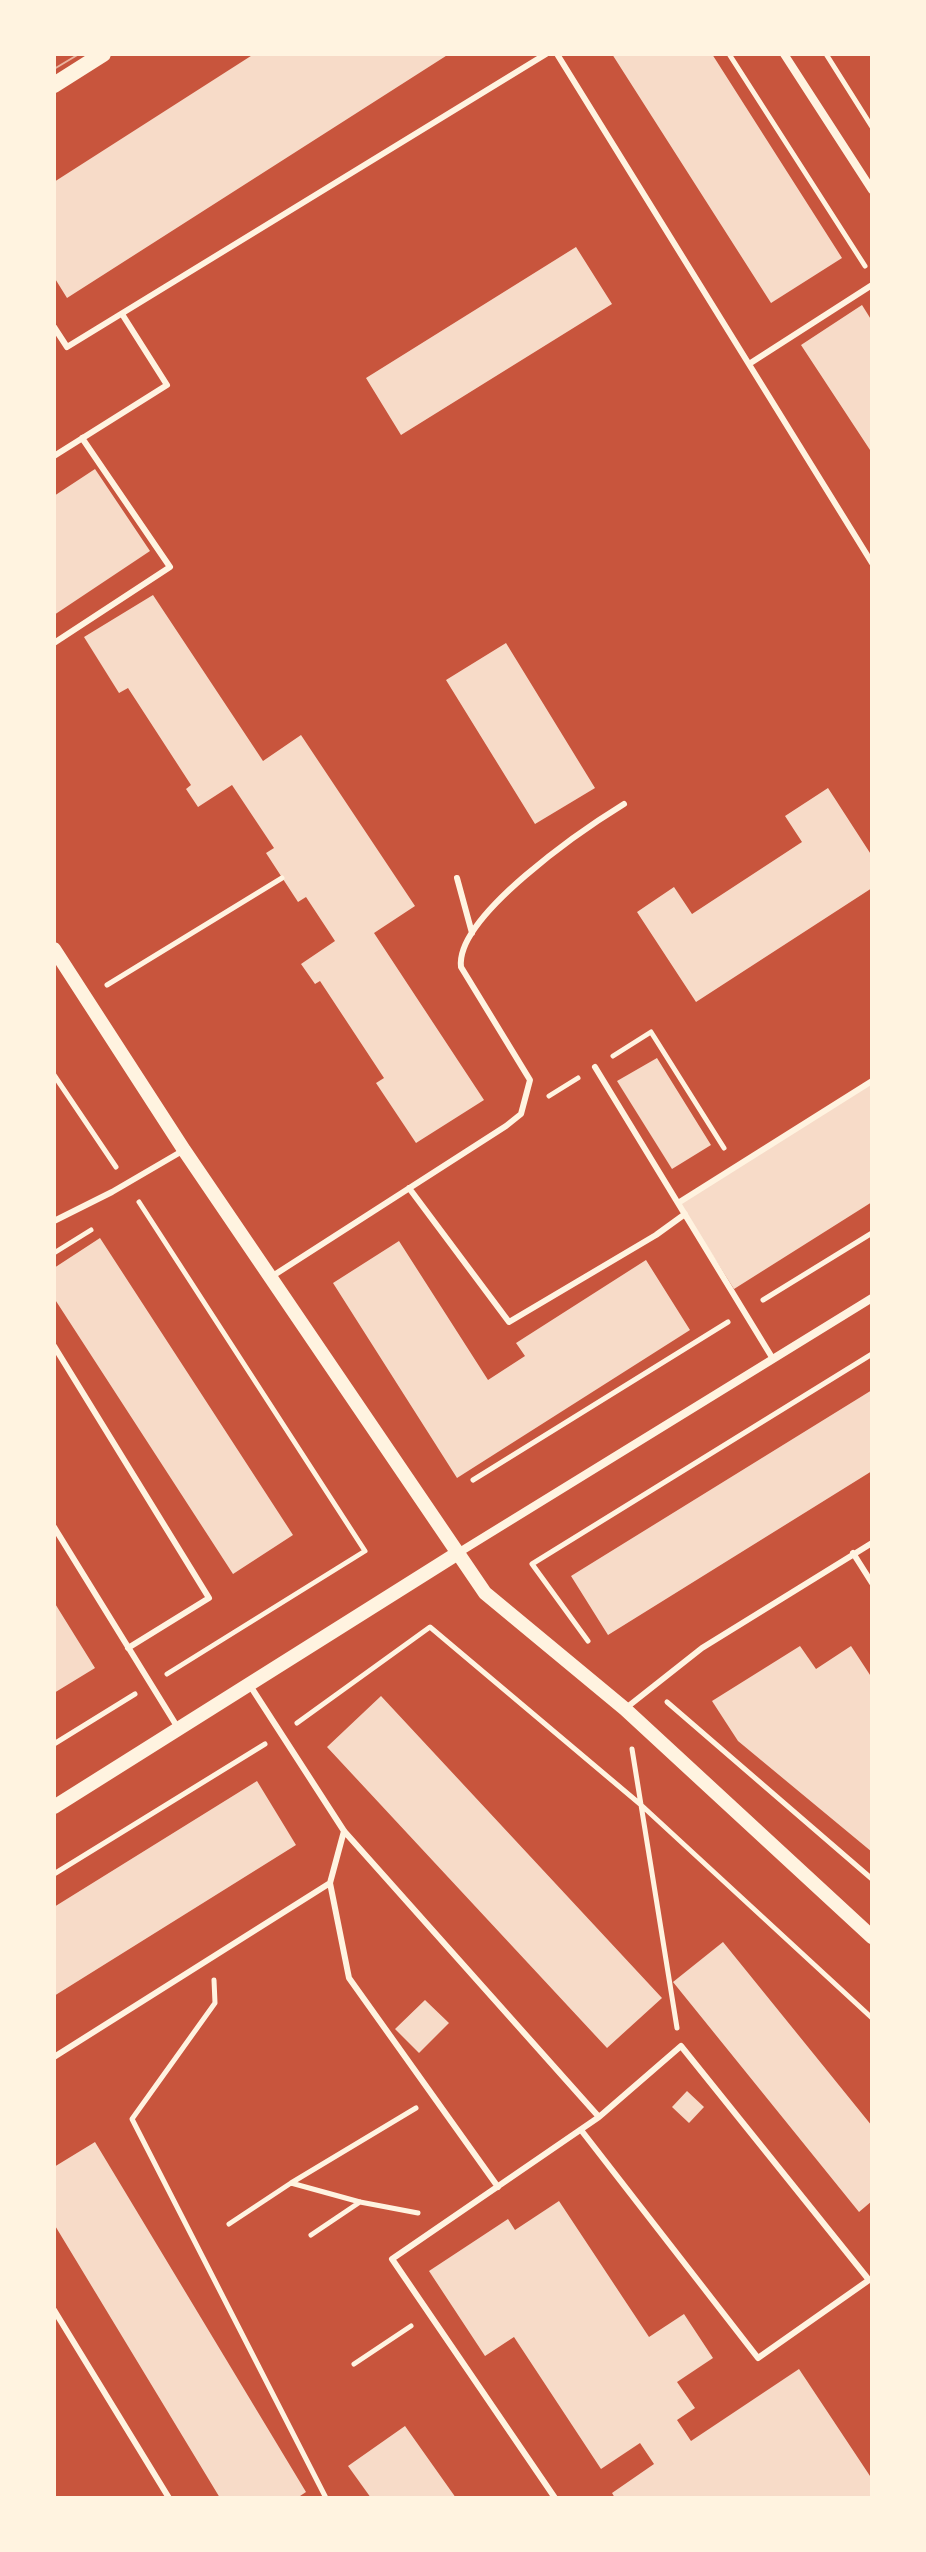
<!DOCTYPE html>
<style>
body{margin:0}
#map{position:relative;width:926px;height:2552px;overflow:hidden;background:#c8553d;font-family:Commissioner,sans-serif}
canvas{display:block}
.frame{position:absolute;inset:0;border:56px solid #fff3e0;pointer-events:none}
</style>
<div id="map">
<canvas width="926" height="2552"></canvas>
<div class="frame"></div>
</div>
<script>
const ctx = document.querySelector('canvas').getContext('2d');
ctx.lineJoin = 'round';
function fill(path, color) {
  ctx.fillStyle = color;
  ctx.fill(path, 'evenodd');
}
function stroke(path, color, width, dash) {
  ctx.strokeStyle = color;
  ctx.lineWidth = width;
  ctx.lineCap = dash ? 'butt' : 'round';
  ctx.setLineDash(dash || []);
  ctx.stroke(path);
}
fill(new Path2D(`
 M254,54H449L67,298L54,277V182Z
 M612,54H712L842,258L771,303Z
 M576,247L612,304L401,435L366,378Z
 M862,305L872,321V453L801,345Z
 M95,469L150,551L54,615V496Z
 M153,595L263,761L301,735L415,906L374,933L484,1100L416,1143L376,1083L384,1078L320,981L315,984L301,964L335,941L306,897L298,902L266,853L274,848L232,785L198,807L186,789L191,785L128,688L119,693L84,637Z
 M506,643L595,788L535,824L446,680Z
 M828,788L872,856V888L696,1002L637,912L674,887L692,914L802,842L785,816Z
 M657,1058L711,1145L672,1169L617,1081Z
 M872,1083V1202L734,1289L680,1204Z
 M100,1238L293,1535L233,1574L54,1298V1268Z
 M399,1241L488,1380L525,1356L516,1343L646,1260L690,1330L457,1478L333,1283Z
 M872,1390V1471L608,1635L571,1576Z
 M54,1602L95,1668L54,1693Z
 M800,1646L816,1669L851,1646L872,1678V1852L738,1741L712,1701Z
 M381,1696L662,1998L607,2048L327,1747Z
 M257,1781L296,1845L54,1996V1907Z
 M723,1942L872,2126V2201L859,2212L673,1982Z
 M425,2000L449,2023L419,2053L395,2029Z
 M687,2091L704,2107L689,2123L672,2107Z
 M95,2142L306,2492L297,2498H220L54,2224V2167Z
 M559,2201L649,2337L684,2314L713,2358L677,2382L695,2408L677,2420L691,2441L799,2369L872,2479V2498H615L612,2493L654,2464L640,2443L601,2469L514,2337L485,2356L429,2271L508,2219L515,2230Z
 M405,2426L456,2498H371L348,2466Z`), '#f7dbc8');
stroke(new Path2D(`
 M729,54L865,266
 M826,54L872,127
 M107,985L282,878
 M613,1056L651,1032L724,1148
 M54,1075L116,1167
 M549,1096L578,1078
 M139,1202L365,1551L167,1674
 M54,1253L91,1230
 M763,1300L872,1233
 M473,1480L728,1322
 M588,1641L532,1564L872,1354
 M667,1702L872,1879
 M297,1723L430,1627L640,1804L872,2018
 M54,1744L135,1694
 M632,1749L677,2028
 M54,1874L265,1744
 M214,1980L215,2003L132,2119L326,2498
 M291,2183L360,2202L418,2213
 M229,2224L291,2183L416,2108
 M311,2235L360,2202
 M354,2364L411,2326`), '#fff3e0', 5);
stroke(new Path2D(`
 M557,54L872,563
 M54,327L67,347L546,54
 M749,364L872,285
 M54,456L167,385L122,314
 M54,643L170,567L82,438
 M457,878L472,933
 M595,1067L773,1359
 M409,1188L509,1322L656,1235L685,1214
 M678,1203L872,1081
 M54,1221L112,1192L184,1150
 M271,1277L506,1126L521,1114L530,1080L461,967C455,916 585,828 624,804
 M54,1346L209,1598L128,1648
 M54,1527L178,1728
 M853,1553L872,1583
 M249,1684L344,1831L599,2117L681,2046L869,2280H872
 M626,1708L702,1648L872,1543
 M330,1883L349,1978L498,2187
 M54,2057L330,1883L344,1831
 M581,2130L758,2358L869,2280
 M54,2310L169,2498
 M555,2498L392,2259L599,2117`), '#fff3e0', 6);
stroke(new Path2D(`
 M784,54L872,190
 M458,1553L872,1298`), '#fff3e0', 8);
stroke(new Path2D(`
 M54,949L184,1150L485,1593L625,1709L872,1937
 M54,1807L458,1553`), '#fff3e0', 14);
stroke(new Path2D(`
 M54,85L103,54`), '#fff3e0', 16);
stroke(new Path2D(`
 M54,55L55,54
 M54,69L79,54`), '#e9b49f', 2);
</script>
